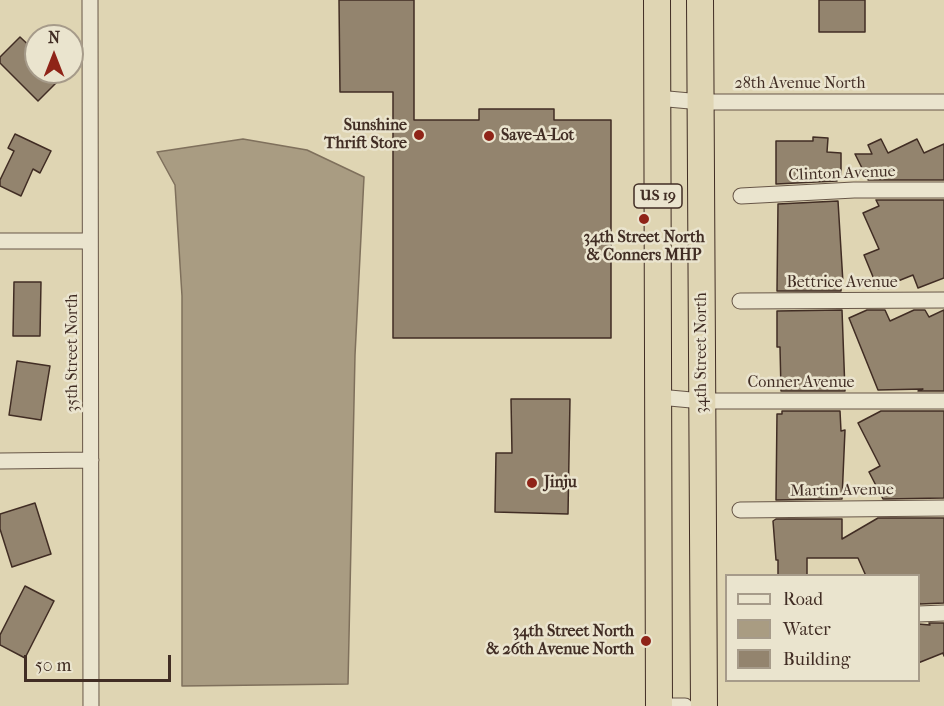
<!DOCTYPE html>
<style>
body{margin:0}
#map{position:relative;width:944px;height:706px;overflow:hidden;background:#dfd5b3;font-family:"IM FELL French Canon",serif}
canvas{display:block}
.legend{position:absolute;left:725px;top:574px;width:195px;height:108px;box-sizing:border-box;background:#eae4ce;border:2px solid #a69b8a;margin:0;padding:8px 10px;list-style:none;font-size:18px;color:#412d24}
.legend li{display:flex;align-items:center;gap:12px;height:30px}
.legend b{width:30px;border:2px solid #a69b8a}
.north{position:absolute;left:24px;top:24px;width:60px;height:60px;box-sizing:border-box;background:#eae4ce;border:2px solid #a69b8a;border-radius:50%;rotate:0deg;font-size:16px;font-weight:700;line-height:24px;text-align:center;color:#412d24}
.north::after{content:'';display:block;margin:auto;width:21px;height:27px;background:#8f2418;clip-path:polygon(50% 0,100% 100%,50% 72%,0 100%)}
.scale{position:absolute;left:24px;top:655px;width:147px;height:27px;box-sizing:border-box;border:3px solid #412d24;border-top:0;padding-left:8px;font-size:18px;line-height:21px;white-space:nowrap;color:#412d24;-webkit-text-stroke:4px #eae4ce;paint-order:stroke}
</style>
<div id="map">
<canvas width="944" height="706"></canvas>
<ul class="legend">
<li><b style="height:8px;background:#eae4ce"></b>Road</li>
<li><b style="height:16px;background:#a99c82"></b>Water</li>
<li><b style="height:16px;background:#93846e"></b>Building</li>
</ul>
<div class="north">N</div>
<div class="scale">50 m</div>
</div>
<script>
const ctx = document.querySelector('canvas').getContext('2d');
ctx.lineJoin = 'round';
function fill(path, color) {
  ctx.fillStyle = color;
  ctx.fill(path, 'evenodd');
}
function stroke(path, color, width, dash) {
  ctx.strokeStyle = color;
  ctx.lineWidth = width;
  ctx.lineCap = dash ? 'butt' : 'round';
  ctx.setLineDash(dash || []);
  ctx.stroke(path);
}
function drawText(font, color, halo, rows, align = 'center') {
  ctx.font = font + ' "IM FELL French Canon",serif';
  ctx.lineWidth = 5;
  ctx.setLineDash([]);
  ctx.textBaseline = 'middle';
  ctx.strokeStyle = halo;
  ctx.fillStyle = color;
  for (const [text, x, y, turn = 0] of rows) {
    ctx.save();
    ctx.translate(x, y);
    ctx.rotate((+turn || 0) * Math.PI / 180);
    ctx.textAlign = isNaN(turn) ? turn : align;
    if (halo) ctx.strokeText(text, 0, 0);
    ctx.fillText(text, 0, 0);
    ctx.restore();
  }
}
const water = new Path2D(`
 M243,139L307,150L364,177L355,355L348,684L182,686V296L175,185L157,152Z`);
fill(water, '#a99c82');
stroke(water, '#7f705c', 1.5);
const building = new Path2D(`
 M339,0H414V120H479V109H554V120H611V338H393V92H340Z
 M819,0H865V32H819Z
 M20,37L36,52V72H67L38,101L0,63V57Z
 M15,134L51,151L40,173L33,169L21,196L0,186V180L14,151L8,148Z
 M813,137L828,138L827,152L841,153V175L836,177L837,181L776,184V141H813Z
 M881,139L888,153L917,139L924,153L944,144V180H868L855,154H872L868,145Z
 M876,200H944V278L918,288L913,275L878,289L864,255L879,249L863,213L879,206Z
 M838,201L843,283H841V291H777L778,204Z
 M14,282H41L40,336H13Z
 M842,310L845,391H781L780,347H777V311Z
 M867,310H885L890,321L914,310H925L929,317L944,310V391H918L923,389L878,390L849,318Z
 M17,361L50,366L41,420L9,415Z
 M511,399H570L568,514L495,512L496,453H512Z
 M782,411H840L841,431L845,430L842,499L776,500L777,414H782Z
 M881,411H944V498L883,499L869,472L880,466L858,423Z
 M35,503L51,554L12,567L0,529V514Z
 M878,518H944V603L920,604L918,600V576H866L858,558H807V576H778V560H776L773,521L776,519H842V539Z
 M25,586L54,601L25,658L0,645V635Z
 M929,623H944V656L943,653L918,663V624L930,625Z`);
fill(building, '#93846e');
stroke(building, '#412d24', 1.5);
const minor = new Path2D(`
 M90,0L91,706
 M657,98L701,102H944
 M741,196L854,190H944
 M0,241H90
 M740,301L944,300
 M659,397L702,401H944
 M0,461L91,460
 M740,510L944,508
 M918,614L944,613
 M659,706H685`);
const trunk = new Path2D(`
 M657,0L659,706
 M700,0L704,706`);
stroke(minor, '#685748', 17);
stroke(trunk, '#412d24', 28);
stroke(minor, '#eae4ce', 15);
stroke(trunk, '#dfd5b3', 26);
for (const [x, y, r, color] of [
 [419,135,6,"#8f2418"],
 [489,136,6,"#8f2418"],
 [644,219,6,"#8f2418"],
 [532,483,6,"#8f2418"],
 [646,641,6,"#8f2418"]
]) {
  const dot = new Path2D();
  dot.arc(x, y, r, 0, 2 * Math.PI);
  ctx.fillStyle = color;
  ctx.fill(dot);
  stroke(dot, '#eae4ce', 2);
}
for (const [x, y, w] of [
 [658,196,48]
]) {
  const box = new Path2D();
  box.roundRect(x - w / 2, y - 12, w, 24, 4.5);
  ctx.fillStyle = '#eae4ce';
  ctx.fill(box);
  stroke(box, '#412d24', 1.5);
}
drawText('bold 15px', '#412d24', null, [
 ["US 19",658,196]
]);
drawText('16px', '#412d24', '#eae4ce', [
 ["28th Avenue North",800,84],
 ["Clinton Avenue",842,174,-2],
 ["Bettrice Avenue",842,283],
 ["35th Street North",73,353,-90],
 ["34th Street North",702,353,-90],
 ["Conner Avenue",801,383],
 ["Martin Avenue",842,491,-1]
]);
drawText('bold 16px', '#412d24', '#eae4ce', [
 ["Sunshine",407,126],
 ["Thrift Store",407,144],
 ["Save-A-Lot",501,136,"left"],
 ["34th Street North",644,238,"center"],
 ["& Conners MHP",644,256,"center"],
 ["Jinju",544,483,"left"],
 ["34th Street North",634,632],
 ["& 26th Avenue North",634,650]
], 'right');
</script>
